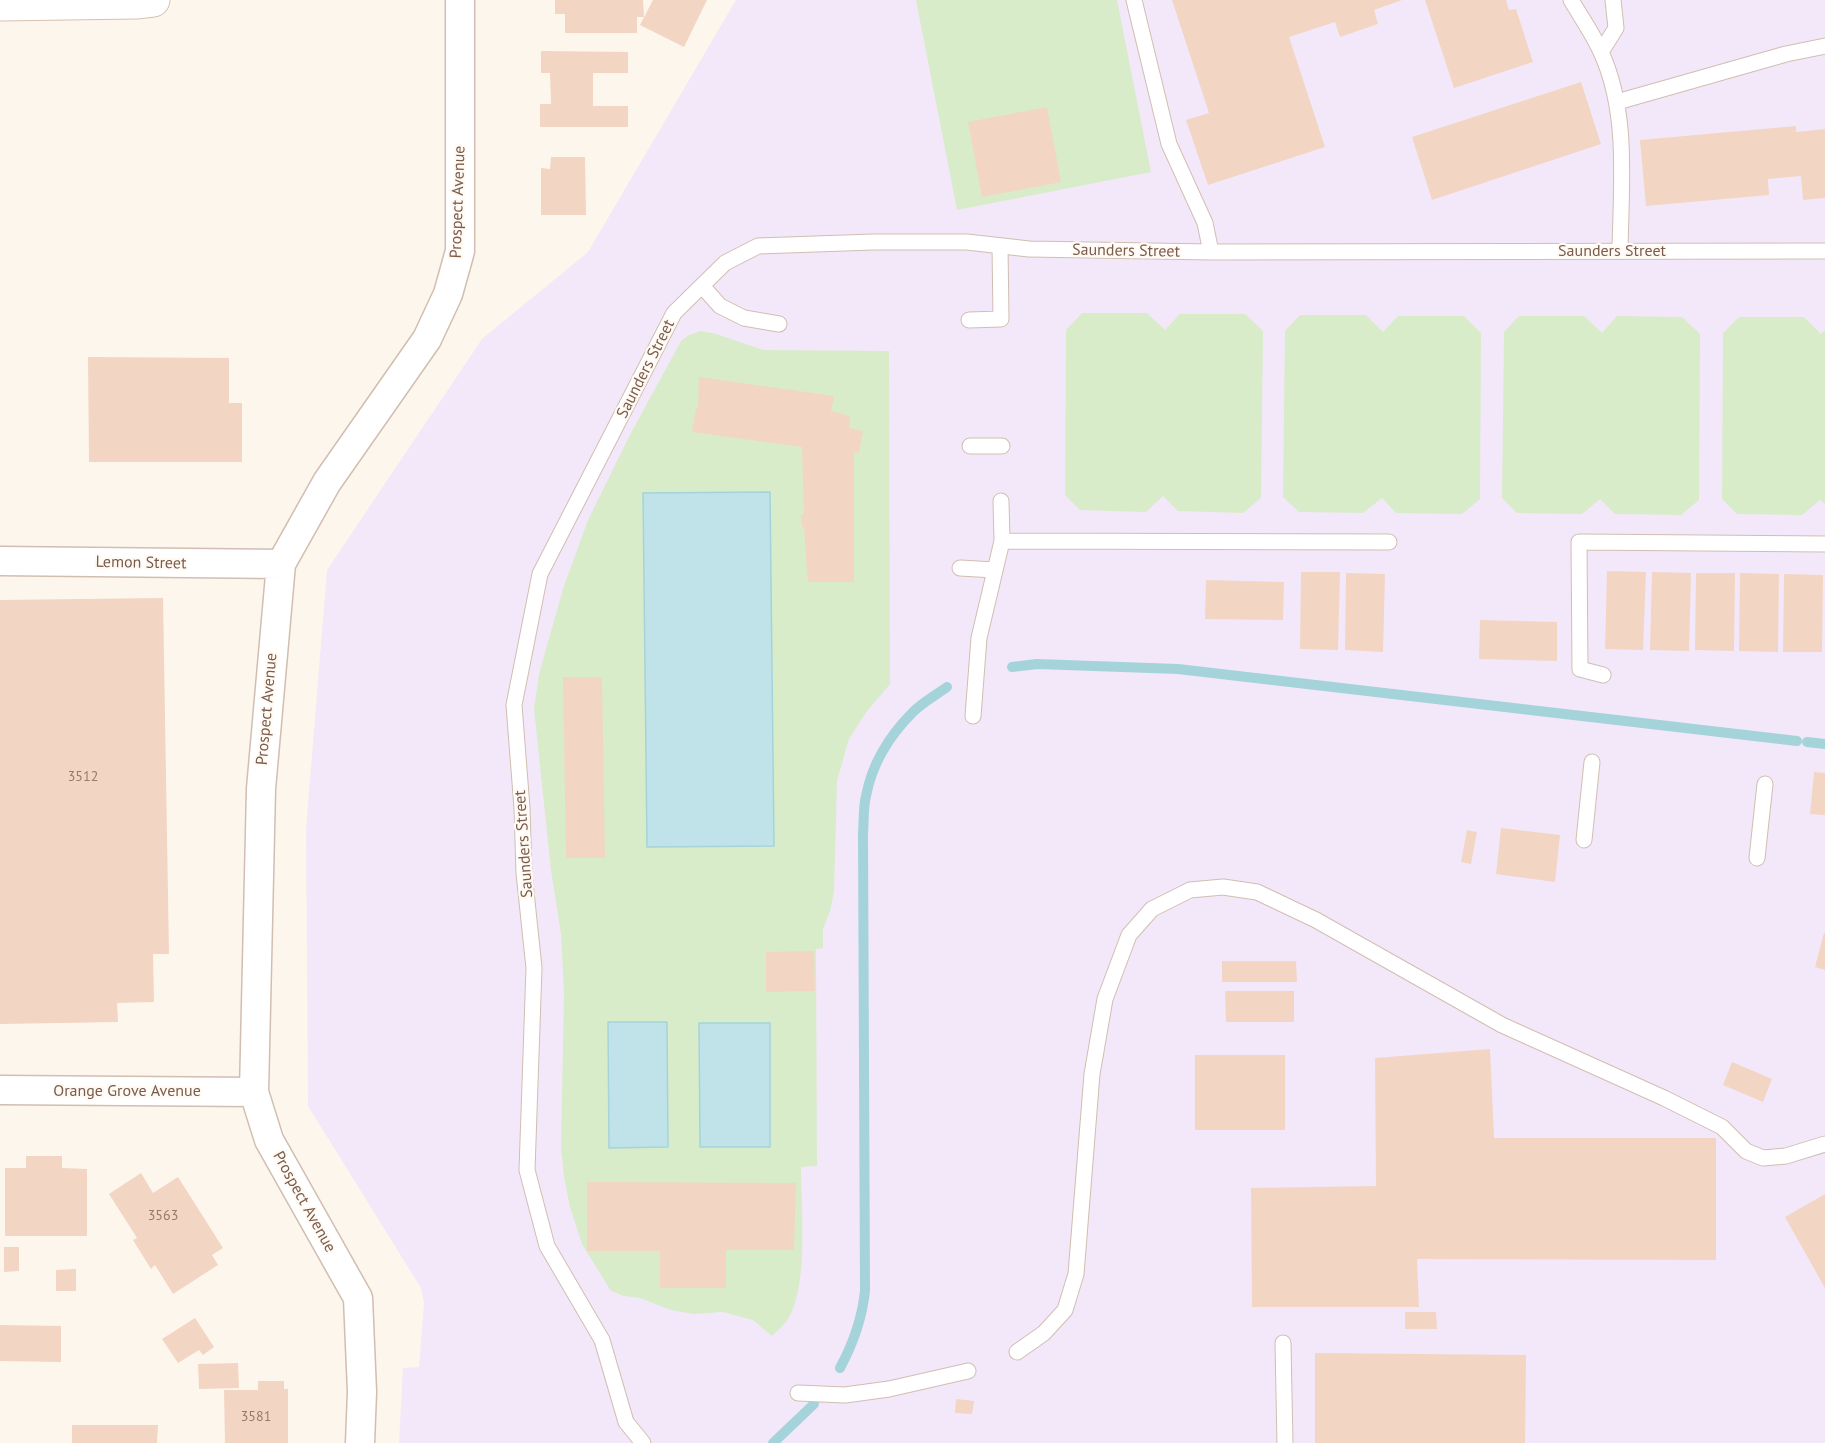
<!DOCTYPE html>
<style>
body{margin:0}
canvas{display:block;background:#fdf6ec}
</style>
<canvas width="1825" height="1443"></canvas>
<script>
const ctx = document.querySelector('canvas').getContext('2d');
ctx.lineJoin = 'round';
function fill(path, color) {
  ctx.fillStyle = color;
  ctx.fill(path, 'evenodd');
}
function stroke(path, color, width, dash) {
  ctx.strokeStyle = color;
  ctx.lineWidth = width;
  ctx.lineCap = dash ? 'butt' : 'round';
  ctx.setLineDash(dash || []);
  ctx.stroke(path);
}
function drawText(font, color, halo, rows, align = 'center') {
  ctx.font = font + ' "PT Sans",sans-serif';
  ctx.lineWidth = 4.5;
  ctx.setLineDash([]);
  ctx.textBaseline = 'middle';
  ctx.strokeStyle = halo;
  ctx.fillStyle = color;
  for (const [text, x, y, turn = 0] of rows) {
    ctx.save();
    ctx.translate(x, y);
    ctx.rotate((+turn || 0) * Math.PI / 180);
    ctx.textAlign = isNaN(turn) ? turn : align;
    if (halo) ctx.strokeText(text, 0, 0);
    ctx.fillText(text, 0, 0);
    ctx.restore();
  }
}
fill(new Path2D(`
 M736,0H1825V1443H399L403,1368L419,1367L424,1303L421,1288L308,1106L306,829L327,570L482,339L588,252Z`), '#f3e8fa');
fill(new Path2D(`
 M916,0H1117L1151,172L957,210Z
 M1082,313H1147L1165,330L1180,314H1245L1263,331L1261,498L1243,513L1178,511L1163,496L1146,512L1080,510L1065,495L1066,330Z
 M1300,315H1366L1383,332L1398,316H1464L1481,333L1480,499L1462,514L1396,513L1382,498L1363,513L1299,512L1283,497L1285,331Z
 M1519,316H1584L1602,333L1617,316L1682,317L1700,334L1699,500L1681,515L1615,514L1600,499L1582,514L1517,513L1502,498L1504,332Z
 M1739,317H1804L1821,334L1825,330V504L1820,500L1802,515L1737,514L1722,499L1723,333Z
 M701,331L716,334L763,350L889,351L890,684L867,711L849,739L837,781L834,892L830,911L823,929V948L816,949L817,1166L801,1167C801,1207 809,1285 788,1319C784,1325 777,1331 772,1336L753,1320L723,1312L694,1314L671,1310L640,1298L624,1296L611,1291L582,1244L570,1207L564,1177L561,1147L564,993L561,934L551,870L534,709L539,674L563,589L588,520L631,433L681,341L689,335Z`), '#d8ecc9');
const water = new Path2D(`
 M770,492L774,846L647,847L643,493Z
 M608,1022H667L668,1147L609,1148Z
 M699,1023H770V1147H700Z`);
fill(water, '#bfe3e8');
stroke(water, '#a5d3da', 1.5);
stroke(new Path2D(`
 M1012,667L1037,664L1178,669L1797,741
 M1807,742L1825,744
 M840,1368C853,1344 862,1319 865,1291L863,834C864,821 863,808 866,796C872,764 890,735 913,712C923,702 936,695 947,687
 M773,1443L814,1404`), '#a5d3da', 10);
fill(new Path2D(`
 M555,0H643L644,17H637V33H565V14H555Z
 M653,0H707L684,47L640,25Z
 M1172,0H1402L1374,10L1378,24L1340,37L1335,22L1289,37L1325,147L1208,185L1186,120L1209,113Z
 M1425,0H1506L1509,10L1516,9L1533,62L1454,88Z
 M541,51L628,52V73H593V106H628V127H540V104H551L550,73H541Z
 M1581,82L1601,144L1432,200L1412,137Z
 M1047,107L1061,182L982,197L968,122Z
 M1796,126V132L1825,129V198L1803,200L1801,176L1768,179L1769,195L1646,206L1640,140Z
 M551,157H585L586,215H541V168L550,169Z
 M88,357L229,358V403H242V462H89Z
 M699,377L834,396L831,411L850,416L849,428L863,431L859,453L854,452V582H808L804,527H802L801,515L804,514L802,447L692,432L696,408L698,409Z
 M1607,571L1646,572L1643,650L1605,649Z
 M1301,572H1340L1338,650L1300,649Z
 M1652,572L1691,573L1689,651L1650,650Z
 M1346,573L1385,574L1383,652L1345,650Z
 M1696,573H1735L1734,651L1695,650Z
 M1740,573L1779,574L1778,652L1739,651Z
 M1784,574L1823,575L1822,652H1783Z
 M1206,580L1284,582L1283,620L1205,619Z
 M163,598L169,954H153L154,1002L117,1003L118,1022L0,1024V600Z
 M1480,620L1557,622V661L1479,659Z
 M563,677H602L605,858H566Z
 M1814,772L1825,773V815L1810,814Z
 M1501,828L1560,835L1555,882L1496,874Z
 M1467,830L1477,832L1471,864L1461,862Z
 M1824,933H1825V970L1815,967Z
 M814,951L815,991L766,992V952Z
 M1222,961H1296L1297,982H1222Z
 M1225,991H1294V1022H1226Z
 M1490,1049L1494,1138H1716V1260L1417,1259L1419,1307H1252L1251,1188L1376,1186L1375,1058Z
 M1195,1055H1285V1130H1195Z
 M1732,1062L1772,1079L1763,1102L1723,1085Z
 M26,1156H62V1168L87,1169V1236H5V1168H26Z
 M141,1173L153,1193L178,1177L223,1248L212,1255L218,1265L173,1294L155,1265L151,1269L133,1240L137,1238L109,1194Z
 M587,1182L796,1183L794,1250H726V1288H660V1251H587Z
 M1825,1194V1288L1785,1217Z
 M4,1247H19V1271L4,1272Z
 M76,1269V1291H56V1270Z
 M1405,1312H1436L1437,1329H1405Z
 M195,1318L214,1347L203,1355L199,1350L178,1363L162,1339Z
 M0,1325L61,1326V1362L0,1361Z
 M1315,1353L1526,1355L1525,1443H1315Z
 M238,1363L239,1388L199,1389L198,1364Z
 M258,1381H284V1389H288V1443H225L224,1390H258Z
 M956,1399L974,1401L972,1414L955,1413Z
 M72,1425H158L157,1443H72Z`), '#f3d5c3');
const lane = new Path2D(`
 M1134,0L1169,144L1205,223L1211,252
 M1571,0C1581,17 1593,34 1601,52C1629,113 1621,185 1620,251
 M1601,52L1616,28L1613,0
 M1617,102L1786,54L1825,46
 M703,287L720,306L744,318L779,324
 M969,320L1001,319L1000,246
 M970,446H1002
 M1002,541L1389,542
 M960,568L995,570
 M1603,675L1580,669L1579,542L1825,544
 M973,716L979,638L1002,541L1001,501
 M1584,840L1592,762
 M1757,858L1765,784
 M1283,1343L1285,1443
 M1017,1352L1044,1333L1065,1310L1076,1274L1092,1074L1105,999L1129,935L1152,909L1190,890L1223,887L1257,892L1316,920L1502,1025L1664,1098L1722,1127L1746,1151L1763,1158L1786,1156L1825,1144
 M798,1393L845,1395L889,1389L968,1371
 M643,1443L626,1422L602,1340L547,1246L527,1170L534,968L524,873L522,808L514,705L540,574L674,313L725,263L758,246L873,242H967L1029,249L1211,252L1825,251`);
const street = new Path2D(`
 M0,561L281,564
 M0,1090L254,1092
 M360,1443L362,1392L358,1298L269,1140L254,1092L261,789L281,564L327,482L427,339L448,294L460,251V0`);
const secondary = new Path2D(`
 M0,4L136,2L153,0`);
stroke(lane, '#d1beb0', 17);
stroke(street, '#d1beb0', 31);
stroke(secondary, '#d6c0b0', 35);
stroke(lane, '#fff', 15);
stroke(street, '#fff', 28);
stroke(secondary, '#fff', 33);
drawText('14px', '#987a6a', null, [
 ["3512",83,777],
 ["3563",163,1216],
 ["3581",256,1417]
]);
drawText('16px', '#7a5c4d', '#fffaf3', [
 ["Prospect Avenue",458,202,-88],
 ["Saunders Street",1126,251,1],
 ["Saunders Street",1612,251],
 ["Saunders Street",646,369,-63],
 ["Lemon Street",141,563,1],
 ["Prospect Avenue",267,709,-85],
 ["Saunders Street",524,844,-94],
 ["Orange Grove Avenue",127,1091],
 ["Prospect Avenue",304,1202,61]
]);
</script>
